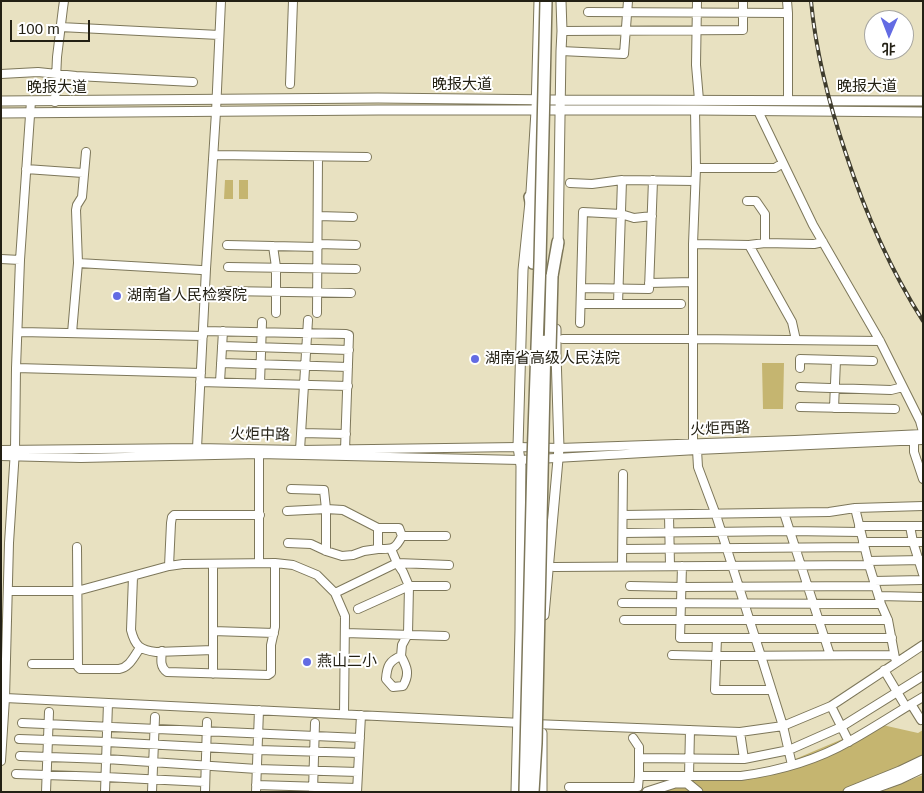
<!DOCTYPE html>
<meta charset="utf-8">
<style>
body{margin:0}
#map{position:relative;width:924px;height:793px;overflow:hidden;background:#e8e1c1;font-family:Arial,"Noto Sans SC",sans-serif}
canvas{display:block}
.frame{position:absolute;inset:0;border:2px solid #232014;pointer-events:none}
.north{position:absolute;left:864px;top:10px;width:50px;height:50px;box-sizing:border-box;background:#fff;border:1px solid #a7a6a1;border-radius:50%;rotate:181deg;font-size:14px;font-weight:700;line-height:20px;text-align:center;color:#232014}
.north::after{content:'';display:block;margin:auto;width:18px;height:22px;background:#636be3;clip-path:polygon(50% 0,100% 100%,50% 72%,0 100%)}
.scale{position:absolute;left:10px;top:20px;width:80px;height:22px;box-sizing:border-box;border:2px solid #232014;border-top:0;padding-left:6px;font-size:15px;line-height:18px;white-space:nowrap;color:#232014;-webkit-text-stroke:4px #fff;paint-order:stroke}
</style>
<div id="map">
<canvas width="924" height="793"></canvas>
<div class="frame"></div>
<div class="north">北</div>
<div class="scale">100 m</div>
</div>
<script>
const ctx = document.querySelector('canvas').getContext('2d');
ctx.lineJoin = 'round';
function fill(path, color) {
  ctx.fillStyle = color;
  ctx.fill(path, 'evenodd');
}
function stroke(path, color, width, dash) {
  ctx.strokeStyle = color;
  ctx.lineWidth = width;
  ctx.lineCap = dash ? 'butt' : 'round';
  ctx.setLineDash(dash || []);
  ctx.stroke(path);
}
function drawText(font, color, halo, rows, align = 'center') {
  ctx.font = font + ' Arial,"Noto Sans SC",sans-serif';
  ctx.lineWidth = 4;
  ctx.setLineDash([]);
  ctx.textBaseline = 'middle';
  ctx.strokeStyle = halo;
  ctx.fillStyle = color;
  for (const [text, x, y, turn = 0] of rows) {
    ctx.save();
    ctx.translate(x, y);
    ctx.rotate((+turn || 0) * Math.PI / 180);
    ctx.textAlign = isNaN(turn) ? turn : align;
    if (halo) ctx.strokeText(text, 0, 0);
    ctx.fillText(text, 0, 0);
    ctx.restore();
  }
}
fill(new Path2D(`
 M225,180H233V199H224Z
 M239,180H248V199H239Z
 M762,363H784L783,409H763Z
 M878,724L918,733L923,730V756L871,782L840,792H631L675,783L767,771Z
 M923,775V791L920,792H880Z`), '#c5b570');
const minor = new Path2D(`
 M697,1L696,65L699,100
 M787,1L788,13V100
 M588,12L788,13
 M60,27L219,35
 M562,31L743,30V1
 M561,51L624,54L628,1
 M1,74L38,72L76,76L193,82
 M290,84L293,1
 M55,102L57,57L63,8L64,1
 M695,110L696,168L693,244V444L697,450L698,467L716,515L761,656L783,726L792,765
 M758,111L813,225L880,341L920,421L923,432
 M215,155L367,157
 M696,168H775L783,163
 M26,169L83,173
 M570,183L592,184L622,180L695,181
 M747,201H756L765,214V243
 M318,216L353,217
 M318,244L356,245
 M693,244L749,245L792,322L796,340
 M227,245L318,247
 M749,245L765,243L814,244L823,242
 M273,246L276,267V313
 M1,259L20,260
 M78,263L201,270
 M228,267L356,269
 M649,283L693,282
 M581,288L649,289L653,180
 M226,291L351,293
 M581,304H681
 M618,304L622,180
 M317,313L318,157
 M580,323L583,212L621,214L634,218L652,216
 M203,331L346,334L349,335L345,450
 M21,332L203,336
 M72,333L78,263L76,210L77,205L82,197L86,152
 M563,339H693L880,341
 M222,346L349,350
 M221,363L348,367
 M16,368L201,373
 M800,368V359L873,361
 M200,382L348,386
 M220,382L223,331
 M260,383L262,322
 M800,387L891,390L903,387
 M800,407L895,409
 M834,408L836,360
 M302,433L346,434
 M914,437V452L923,479
 M197,448L206,269L216,112L221,1
 M1,450L197,448L300,450L518,447L559,448L795,440L923,434
 M300,450L308,320
 M1,456L81,458L259,454L520,460L697,450L923,440
 M291,489L324,490L326,509V551
 M855,508L869,565L881,604L888,620L895,658
 M287,511L326,509L343,510L378,528V549C392,549 395,550 402,536
 M784,513L830,655
 M623,515L829,512L855,508L923,506
 M669,515L670,566
 M859,526H923
 M910,526L913,542L923,574
 M378,528H399L402,536H446
 M623,533L790,531L860,532
 M863,542H923
 M288,543L311,544L326,551L342,556L353,555L364,551L378,549
 M77,547L78,667L80,669H119C130,667 134,656 140,648
 M391,549L397,563L403,572L409,586L408,634L402,645L401,656C389,661 387,666 386,679L393,687L403,686C410,674 407,667 401,656
 M623,549L864,547
 M868,561L923,560
 M259,563V451
 M213,564V674
 M169,566L171,523L172,517L174,515H260
 M622,566L623,474
 M682,566L680,638H892
 M554,567L869,565
 M133,577L131,630C135,646 140,650 156,652L213,650
 M874,581L923,580
 M630,586L682,587L875,586
 M8,591H77L169,566L183,564L275,563L293,565L317,575L335,593L345,616L344,714
 M335,593L397,563L449,565
 M879,596L923,597
 M622,603L881,604
 M358,609L409,586H446
 M624,620H888
 M213,631L274,633
 M345,633L445,636
 M717,638L715,690H771
 M162,651C161,660 160,667 167,672L268,675L271,673V645L275,627V563
 M672,655L716,656L894,655
 M32,664H78
 M884,670L906,707
 M5,698L522,723
 M911,704L921,720L923,719
 M831,706L849,742
 M22,723L360,738
 M534,724L740,732L783,726L831,706L923,645
 M740,732L744,759
 M19,739L106,742L258,750L359,753
 M20,756L106,759L257,769L358,772
 M639,758L744,759L789,750L841,727L923,676
 M1,761L5,698L9,543L15,450L16,368L20,260L31,101
 M16,774L105,777L205,782
 M639,776H741C778,771 817,760 850,741C875,727 899,711 923,697
 M689,776L690,730
 M256,785L357,788
 M569,787H638L639,776V747L633,738
 M313,791L315,723
 M46,792L49,712
 M105,792L108,703
 M152,792L155,717
 M205,792L207,722
 M256,792L259,710
 M357,792L361,715`);
const major = new Path2D(`
 M1,101L378,98L560,100L923,101
 M1,113L378,110H695L923,112
 M558,248L561,51L562,31L561,1
 M544,615L559,448L556,354V329
 M542,733V792
 M516,792L520,630L521,466L518,447L523,270L531,192L536,111L539,1
 M647,792L675,783H687L698,792
 M848,792L900,771L923,760
 M864,792L900,779L923,768`);
const highway = new Path2D(`
 M530,197L533,212V263
 M552,276L558,242`);
stroke(minor, '#7d775a', 10);
stroke(major, '#7d775a', 11);
stroke(highway, '#7d775a', 14);
stroke(minor, '#fff', 8);
stroke(major, '#fff', 9);
stroke(highway, '#fff', 11);
const rail = new Path2D(`
 M811,1C816,54 829,104 846,154C865,212 890,269 923,321`);
stroke(rail, '#3f3c2d', 4);
stroke(rail, '#fff', 2, [5.5]);
const highwayBridge = new Path2D(`
 M550,350L552,276
 M525,792L533,461L540,262L546,1
 M533,792L536,743L545,341`);
stroke(highwayBridge, '#7d775a', 14, []);
stroke(highwayBridge, '#fff', 11);
for (const [x, y, r, color] of [
 [117,296,5,"#636be3"],
 [475,359,5,"#636be3"],
 [307,662,5,"#636be3"]
]) {
  const dot = new Path2D();
  dot.arc(x, y, r, 0, 2 * Math.PI);
  ctx.fillStyle = color;
  ctx.fill(dot);
  stroke(dot, '#fff', 2);
}
drawText('15px', '#232014', '#fff', [
 ["晚报大道",462,85],
 ["晚报大道",867,87],
 ["晚报大道",57,88],
 ["火炬西路",720,429,-2],
 ["火炬中路",260,435,1]
]);
drawText('15px', '#232014', '#fff', [
 ["湖南省人民检察院",127,296],
 ["湖南省高级人民法院",485,359],
 ["燕山二小",317,662]
], 'left');
</script>
